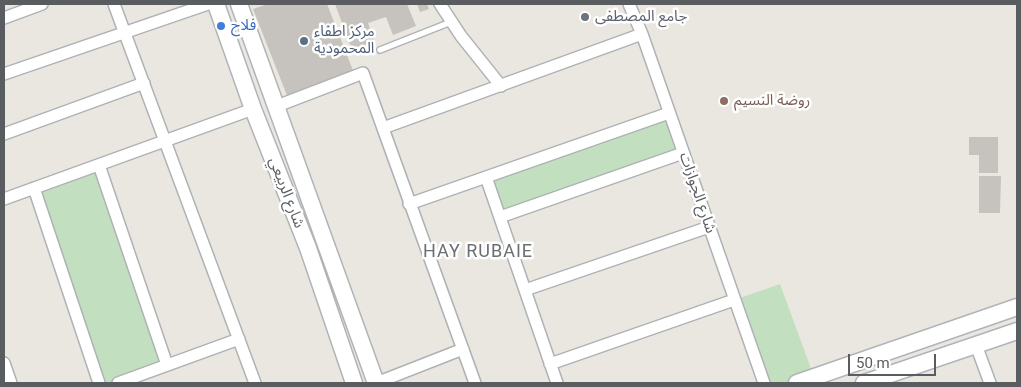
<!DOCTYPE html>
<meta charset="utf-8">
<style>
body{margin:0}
#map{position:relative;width:1021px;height:387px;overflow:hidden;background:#eae7e0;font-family:Roboto,sans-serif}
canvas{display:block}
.frame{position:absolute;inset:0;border:5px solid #595d60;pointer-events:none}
.scale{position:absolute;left:848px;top:354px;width:88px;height:22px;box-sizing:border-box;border:2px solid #595d60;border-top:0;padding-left:6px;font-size:15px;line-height:18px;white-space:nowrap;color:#595d60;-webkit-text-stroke:4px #fff;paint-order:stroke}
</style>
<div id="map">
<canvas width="1021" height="387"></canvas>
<div class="frame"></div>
<div class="scale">50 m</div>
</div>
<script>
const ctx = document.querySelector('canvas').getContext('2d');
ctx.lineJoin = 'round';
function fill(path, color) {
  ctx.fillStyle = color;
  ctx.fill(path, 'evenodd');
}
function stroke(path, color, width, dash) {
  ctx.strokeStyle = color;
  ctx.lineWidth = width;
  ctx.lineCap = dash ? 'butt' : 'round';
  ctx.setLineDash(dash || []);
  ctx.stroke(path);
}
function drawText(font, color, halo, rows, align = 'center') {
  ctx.font = font + ' Roboto,"Noto Sans Arabic",sans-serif';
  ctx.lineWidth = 5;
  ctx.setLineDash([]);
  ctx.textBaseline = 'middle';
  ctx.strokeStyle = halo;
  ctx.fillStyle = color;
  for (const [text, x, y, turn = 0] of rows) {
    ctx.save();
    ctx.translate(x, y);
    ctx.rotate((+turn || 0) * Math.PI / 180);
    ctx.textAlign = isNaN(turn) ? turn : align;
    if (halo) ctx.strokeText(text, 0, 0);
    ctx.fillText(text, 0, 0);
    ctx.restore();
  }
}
fill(new Path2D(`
 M669,113L683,153L500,217L486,177Z
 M99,165L167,365L118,383H99L34,188Z
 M780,284L813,374L791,383H764L734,300Z`), '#c2e0bf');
fill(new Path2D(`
 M268,4H327L354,73L288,98L253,9Z
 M335,4H407L416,26L393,35L386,17L368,23L375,42L352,50Z
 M417,4H427L429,9L420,12Z
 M969,137H998V173H979V155H969Z
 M979,176H1001L1000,213H979Z`), '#c6c2bd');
const lane = new Path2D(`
 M380,50L451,22`);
const street = new Path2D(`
 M114,4L255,383
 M440,4L461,36L501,86
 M629,4L642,34L764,383
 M4,18L42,4
 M4,74L208,4
 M277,106L363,73L475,383
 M383,128L642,34
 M4,134L144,83
 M99,165L167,365
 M486,177L557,383
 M34,188L99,383
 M4,199L253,109
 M409,204L669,113
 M500,217L683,153
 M525,290L709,227
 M976,345L990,383
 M4,363L11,383
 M550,364L734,300
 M118,383L239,339
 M376,383L463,349`);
const secondary = new Path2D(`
 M216,4L253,109L308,248L354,383
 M239,4L376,383
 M797,383L1017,307
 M864,383L1017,331`);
stroke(lane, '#aeb2b5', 8);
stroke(street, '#aeb2b5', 14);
stroke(secondary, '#b0b4b7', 19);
stroke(lane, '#fff', 5.5);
stroke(street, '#fff', 11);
stroke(secondary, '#fff', 16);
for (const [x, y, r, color] of [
 [585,17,5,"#6b7280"],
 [221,26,5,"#3f7fe0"],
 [304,41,5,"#5c6f8a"],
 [724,101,5,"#8d6e63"]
]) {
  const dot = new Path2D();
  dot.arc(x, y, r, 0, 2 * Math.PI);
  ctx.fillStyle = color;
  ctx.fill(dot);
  stroke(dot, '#fff', 2);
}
drawText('15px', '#5b616d', '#fff', [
 ["جامع المصطفى",595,17]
], 'left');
drawText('15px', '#366cbe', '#fff', [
 ["فلاح",231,26]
], 'left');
drawText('15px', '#4e5e75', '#fff', [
 ["مركز اطفاء",314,32],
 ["المحمودية",314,49]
], 'left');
drawText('15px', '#785e54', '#fff', [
 ["روضة النسيم",734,101]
], 'left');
drawText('15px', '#595d60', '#fff', [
 ["شارع الربيعي",286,193,69],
 ["شارع الجوازات",697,193,71]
]);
ctx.letterSpacing = '1px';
drawText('18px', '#6a6f72', '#fff', [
 ["HAY RUBAIE",478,252]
]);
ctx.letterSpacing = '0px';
</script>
